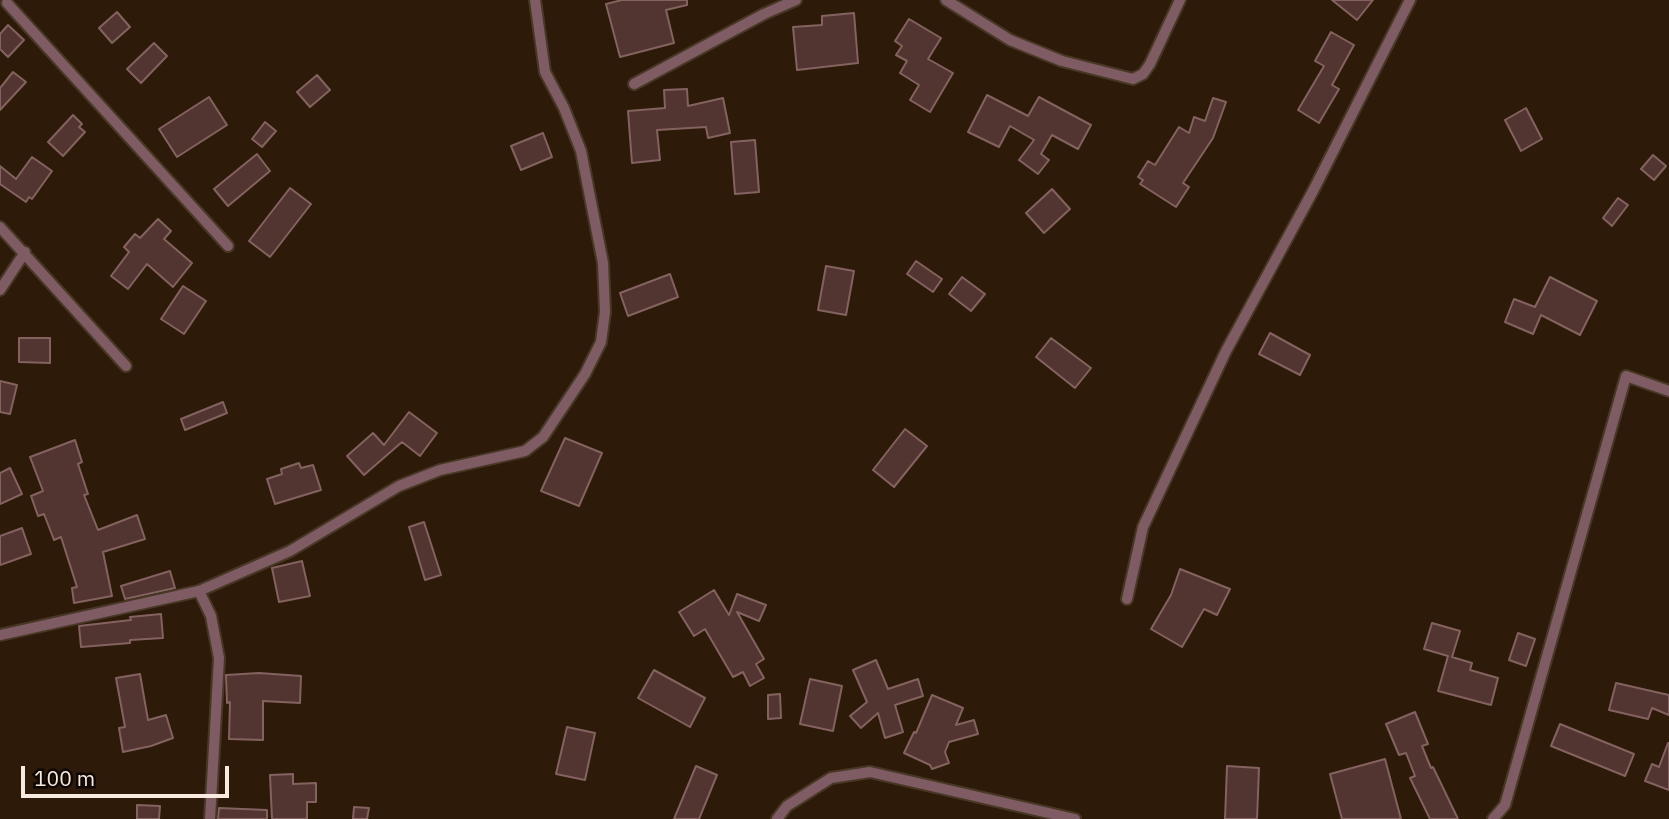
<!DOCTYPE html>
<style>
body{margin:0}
#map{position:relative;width:1669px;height:819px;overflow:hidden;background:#2d1a08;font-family:"IBM Plex Sans",sans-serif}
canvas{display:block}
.scale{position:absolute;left:21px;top:766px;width:208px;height:32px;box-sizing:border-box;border:4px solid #f8eadf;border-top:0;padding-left:9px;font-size:21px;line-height:24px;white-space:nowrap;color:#f8eadf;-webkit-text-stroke:5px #0f0702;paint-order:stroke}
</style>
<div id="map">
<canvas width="1669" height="819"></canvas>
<div class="scale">100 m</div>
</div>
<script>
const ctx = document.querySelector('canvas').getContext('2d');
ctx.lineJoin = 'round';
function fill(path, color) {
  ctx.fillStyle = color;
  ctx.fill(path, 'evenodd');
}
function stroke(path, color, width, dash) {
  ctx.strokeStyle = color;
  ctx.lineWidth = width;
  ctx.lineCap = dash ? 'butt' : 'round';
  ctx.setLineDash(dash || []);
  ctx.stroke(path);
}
const building = new Path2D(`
 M622,0H687V5L666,10L674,43L620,57L606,4Z
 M1332,0H1373L1357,20Z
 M117,12L130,27L112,43L99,28Z
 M854,13L858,63L797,70L793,27L822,25V16Z
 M909,19L941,38L928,59L953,73L930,112L910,100L919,85L900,73L907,61L896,55L902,46L895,41Z
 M8,25L24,40L8,57L0,49V34Z
 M1331,32L1354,45L1332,85L1339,89L1319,123L1298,110L1324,66L1315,61Z
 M154,43L167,56L141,83L127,69Z
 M13,72L26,82L0,110V88Z
 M317,75L330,90L310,107L297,92Z
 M687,89L688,106L723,98L730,133L708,138L706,127L657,130L660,160L632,163L628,111L665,108L664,90Z
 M987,95L1028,116L1039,97L1091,125L1078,149L1052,135L1041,154L1049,160L1038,174L1019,160L1034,140L1010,126L999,147L968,132Z
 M209,97L227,125L177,157L159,129Z
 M1213,98L1226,102L1213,138L1183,183L1189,187L1176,207L1140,184L1143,180L1138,177L1148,161L1155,165L1179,127L1189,133L1194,117L1205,121Z
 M1526,108L1542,139L1521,151L1505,120Z
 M73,115L82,124L79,127L85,132L63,156L48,142Z
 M265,122L276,131L262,147L252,139Z
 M543,133L552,157L521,170L511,146Z
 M755,140L759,192L735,194L731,142Z
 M257,154L270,171L228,206L214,189Z
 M1653,155L1666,166L1654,180L1641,169Z
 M32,157L52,171L32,199L29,197L26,202L0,184V166L16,179Z
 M290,188L311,204L270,257L249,241Z
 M1052,189L1070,209L1044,233L1026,213Z
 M1618,198L1628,205L1612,226L1603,218Z
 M158,219L171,231L164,239L192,263L173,287L147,264L128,289L111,276L129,252L124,247L135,234L140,238Z
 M916,261L942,279L933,292L907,274Z
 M826,266L854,271L846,315L818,310Z
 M670,274L678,297L628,316L620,293Z
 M962,277L985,294L971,311L949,294Z
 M1550,277L1597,301L1580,335L1541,315L1533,334L1505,322L1514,299L1535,307Z
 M183,286L206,301L184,334L161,319Z
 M1270,333L1310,355L1300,375L1259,354Z
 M19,338H50V363L19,362Z
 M1051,338L1091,368L1075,388L1036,357Z
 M0,381L17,385L10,414L0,412Z
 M223,402L227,413L185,430L181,419Z
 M409,412L437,433L420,456L402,442L364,475L347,456L373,433L384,445Z
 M905,429L927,446L894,487L873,470Z
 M565,438L602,453L579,506L541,491Z
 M75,440L82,462L78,464L88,494L84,495L98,530L137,515L145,539L103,552L112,596L74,603L72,588L77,587L61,537L54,540L44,514L38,516L31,496L43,491L30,457Z
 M299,463L301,468L313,465L321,490L275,504L267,479L282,474L281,469Z
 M10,468L22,494L0,504V473Z
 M424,522L441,575L425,580L409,527Z
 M22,528L31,554L0,565V536Z
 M302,561L310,596L279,602L272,568Z
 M1180,569L1230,589L1217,615L1204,609L1182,647L1151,629L1171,595Z
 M170,571L175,588L125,599L121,586Z
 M714,590L729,615L737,594L766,605L759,621L737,612L764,659L756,664L764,678L750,686L743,672L733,677L705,629L694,636L679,612Z
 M161,614L163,638L130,640V643L81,647L79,626L131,620L130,617Z
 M1432,623L1460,631L1452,657L1472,663L1470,670L1498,678L1491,705L1438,691L1448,656L1424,649Z
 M1518,633L1535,639L1526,666L1509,660Z
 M876,660L888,689L918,679L923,696L895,705L903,732L885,738L878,713L861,728L850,716L867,702L853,670Z
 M654,670L705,698L690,727L638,698Z
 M259,673L301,676L300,703L263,701V740L229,739L230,702L227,703L226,675Z
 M140,674L148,720L166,715L173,738L151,746L123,752L119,728L125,727L116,678Z
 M810,679L842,686L833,731L800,724Z
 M1616,683L1669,695V715L1652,708L1648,719L1609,710Z
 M780,694L781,718L768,719V695Z
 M932,695L963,708L956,725L974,720L978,734L949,742L945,752L949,763L932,769L930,765L904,753L914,732L916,733Z
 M1415,712L1428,744L1422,746L1431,768L1433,767L1458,819H1430L1410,778L1415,776L1406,753L1399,755L1386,724Z
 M1560,724L1634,754L1625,776L1551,746Z
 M567,727L595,733L585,780L556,774Z
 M1668,743H1669V790L1645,781L1652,764L1659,767Z
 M1385,759L1401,819H1342L1330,774Z
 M696,766L717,775L699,819H674Z
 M1227,766L1259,768L1257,819H1225Z
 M293,774V784L316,783V802H307V819H272L270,775Z
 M137,805L160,806L159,819H137Z
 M354,807L369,808L367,819H353Z
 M219,808L267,810V819H218Z`);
fill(building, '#523431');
stroke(building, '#83625f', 2);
const street = new Path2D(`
 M946,0L1010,40L1062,61L1133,79L1143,74L1150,64L1180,0
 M7,3L228,246
 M634,84L764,14L796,0
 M0,227L126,366
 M0,290L25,252
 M199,591L211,616L219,658L210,819
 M1127,599L1143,527L1226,351L1313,191L1410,0
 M0,635L199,591L290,551L399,486L440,470L525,451L543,437L585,374L601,342L605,312L603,263L581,151L564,108L545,72L535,0
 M777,819L787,806L831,778L870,772L1075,819
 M1493,819L1505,805L1626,376L1669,391`);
stroke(street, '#493726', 14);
stroke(street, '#7f5c64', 10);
</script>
